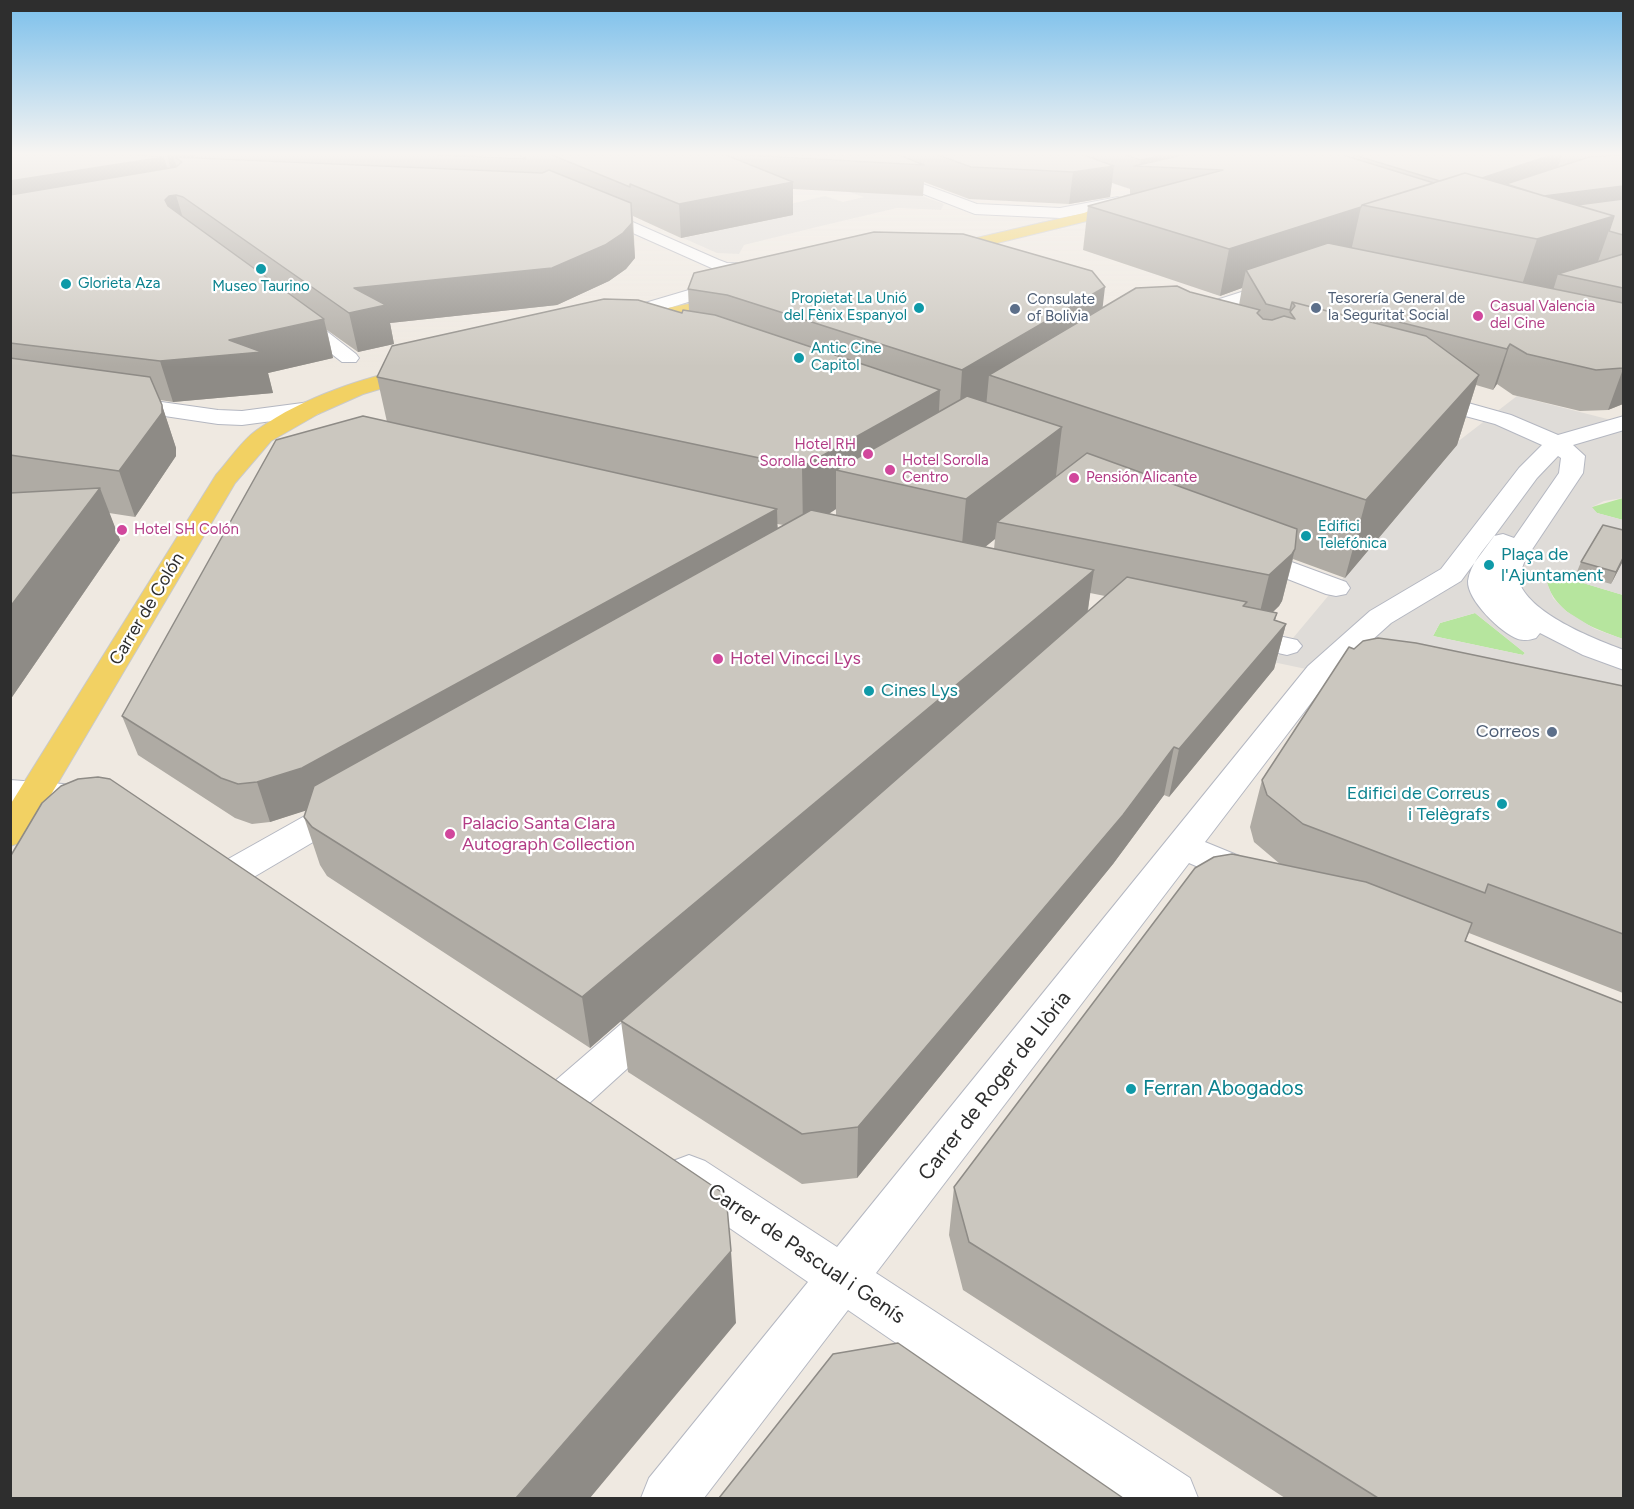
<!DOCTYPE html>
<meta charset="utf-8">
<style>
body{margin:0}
#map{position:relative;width:1634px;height:1509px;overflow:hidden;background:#efe9e1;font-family:Figtree,sans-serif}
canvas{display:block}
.frame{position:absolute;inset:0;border:12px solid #2e2e2e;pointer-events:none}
</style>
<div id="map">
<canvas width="1634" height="1509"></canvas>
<div class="frame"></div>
</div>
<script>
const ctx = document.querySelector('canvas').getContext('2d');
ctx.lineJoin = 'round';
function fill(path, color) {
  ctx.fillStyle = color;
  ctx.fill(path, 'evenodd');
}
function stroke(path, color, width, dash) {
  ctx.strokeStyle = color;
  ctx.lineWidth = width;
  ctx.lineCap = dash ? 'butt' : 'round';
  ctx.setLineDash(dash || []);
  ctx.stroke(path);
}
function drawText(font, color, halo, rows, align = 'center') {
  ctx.font = font + ' Figtree,sans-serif';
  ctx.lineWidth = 4.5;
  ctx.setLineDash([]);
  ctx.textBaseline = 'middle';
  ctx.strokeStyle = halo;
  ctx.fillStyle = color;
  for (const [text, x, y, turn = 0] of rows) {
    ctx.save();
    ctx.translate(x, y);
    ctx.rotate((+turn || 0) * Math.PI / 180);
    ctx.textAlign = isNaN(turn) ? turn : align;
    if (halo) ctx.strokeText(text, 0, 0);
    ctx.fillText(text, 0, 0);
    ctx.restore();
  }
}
fill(new Path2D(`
 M1623,498V520L1597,513L1592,509V507Z
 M1551,576L1563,577L1623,595V639C1593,628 1555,615 1546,580Z
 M1475,613L1525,653L1523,655L1433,636L1440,623Z`), '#b6e59e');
fill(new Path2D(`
 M877,180L944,204L941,210L897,208L821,226L744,245L739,254L717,253L683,238L707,233L773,208L825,196L843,202L864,197L849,192Z
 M1517,396L1623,423V498L1604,501L1592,507L1597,513L1623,520V595L1563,577L1551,576L1546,580L1553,598L1566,611L1595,629L1623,639V736L1273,662L1456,443ZM1475,613L1525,653L1523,655L1433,636L1440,623Z`), '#dfdcd8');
const minor = new Path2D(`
 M823,155H844L977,204L1060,208L1118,197L1126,202L1118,207L1060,218L975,214Z
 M594,205L719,260L727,263L767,264L773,265L776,269L773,273H732L711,295L659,311L622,326H608L605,322L608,318L645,303L699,287L716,270L588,213L586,210L588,207Z
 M1282,279L1288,280L1291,284L1288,288L1193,320H1179L1176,316L1179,312Z
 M295,310L302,312L356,354L359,358L356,362H342L288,320L285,316L288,312Z
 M1425,391L1511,415L1558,435L1624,416V430L1573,445L1585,456L1583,473L1525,560L1518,579C1527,613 1594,639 1624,650V670L1583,655L1540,633L1536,638C1530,640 1525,641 1518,639C1501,633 1467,600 1468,581C1470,564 1484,549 1494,536L1503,534L1514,538L1559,473L1561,458L1558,456L1537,478L1461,581L1391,623L1330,678L1205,842L1266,867L1271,876L1266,885L1253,889L1240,885L1189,863L876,1273L1190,1478L1198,1498H1122L848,1310L704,1498H641L649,1478L808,1282L673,1189L666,1175L673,1161L689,1155L705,1161L837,1247L1308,666L1370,611L1441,569L1519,468L1542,445L1495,424L1417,403L1414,398L1417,393Z
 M119,396L218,410L242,411L310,402L318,404L321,409L318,414L310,416L242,425L218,424L111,408L108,403L111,398Z
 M1248,546L1346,582L1350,588L1346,594L1336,596L1326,594L1239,560L1235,554L1239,548Z
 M1238,627L1297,640L1302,646L1297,652L1287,655L1228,642L1223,636L1228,630Z
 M10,780L63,784L75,787L80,795L75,803L63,806L10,802Z
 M347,796L359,799L364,807L359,815L247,881L234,885L221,881L216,872L221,863L335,799Z
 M658,1000L673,1005L679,1016L673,1027L585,1107L570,1112L555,1107L548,1094L555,1081L643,1005Z`);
const major = new Path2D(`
 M1128,195L1133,197L1136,200L1133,203L1095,219L944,256L938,255L936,251L938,247L1084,213Z
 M733,295L740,297L742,301L740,305L633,327L626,325L623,321L626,317L633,315Z
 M423,364L430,366L433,370L430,374L363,394L318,414L271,441L235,483L23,842L10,846V805L216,475C229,461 241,441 257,430C306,395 365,378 423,364Z`);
stroke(minor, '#b4b7c1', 2);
stroke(major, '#c9c9c9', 2);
fill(minor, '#fff');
fill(major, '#f2d163');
fill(new Path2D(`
 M10,155H1623V404L1608,410L1580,411L1513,395L1497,384L1493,390L1476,385L1457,445L1345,578L1293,559L1282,601L1279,606L1273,612L1275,620L1286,624L1274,669L1169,797L1164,795L1113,864L857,1178L802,1184L628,1072L621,1021L590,1048L327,876L320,865L304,817L306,810L270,822L252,824L235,818L138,755L122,716L387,422L377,377L682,313L689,311L688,289L1103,307L1190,292L1239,305L1242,288L1220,296L1083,250L1088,206L1130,195V189L1112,183L1110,197L1069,204L969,199L924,182L923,196L793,189V215L681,238L633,216L635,258L626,269L609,281L557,305L390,323L394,344L358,352L327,330L333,358L268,373L273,393L173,402L160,400L176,448V456L135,517L109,513L120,540L10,700ZM836,509V515L829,514ZM777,524L784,525L778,529ZM995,539L994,549L985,547ZM1090,593L1105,596L1088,612Z
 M1623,561L1611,584L1576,574L1581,562Z
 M1354,649L1623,686V993L1469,933L1465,941L1623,1498H1285L963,1290L949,1235L954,1187L1280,864L1254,842L1250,827L1262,780Z`), '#afaba4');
fill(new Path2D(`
 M167,155H195L197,162H182L174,157L178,172L172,175Z
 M1163,155H1240L1223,170L1140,166L1141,160Z
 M1551,155H1562L1553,182L1456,186Z
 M164,157L173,188L10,216V181Z
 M1114,166L1110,197L1069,204L1073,172Z
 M793,182V215L681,238L679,204Z
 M1623,186V218L1613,219L1591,281L1558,274L1552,294L1515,306L1537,239L1506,200Z
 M176,195L186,228L178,230L165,200L169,196Z
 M631,203L635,258L626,269L609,281L557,305L390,323L394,344L358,352L349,313L354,288Z
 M1361,207L1351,251L1246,270L1242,288L1220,296L1229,249Z
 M1105,287L1098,347L989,375L985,418L958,436L962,370Z
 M324,319L333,358L268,373L273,393L173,402L160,361L229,340Z
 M1510,344L1497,384L1493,390L1507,349Z
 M1623,369V404L1608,410Z
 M1479,375L1457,445L1345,578L1366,500Z
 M940,390L937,449L836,470V509L803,530L802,467Z
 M162,405L176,448V456L135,517L119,471Z
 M1062,427L1054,492L997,522L995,539L960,567L966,499Z
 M100,488L120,540L10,700V607Z
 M777,509L778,544L314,808L270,822L257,782Z
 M1295,549L1282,601L1279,606L1256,628L1269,575Z
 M1623,558V561L1611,584L1616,572Z
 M1094,570L1087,614L590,1048L582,997Z
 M1277,613L1269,643L1286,624L1274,669L1169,797L1179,749L1274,620Z
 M1174,747L1164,795L1113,864L857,1178L858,1127Z
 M731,1251L736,1323L590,1498H516Z`), '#8e8b86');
const building = new Path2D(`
 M10,155H135L164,157L10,181Z
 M437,155H519L526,159Z
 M552,155H726L793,182L679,204L630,184V187Z
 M744,155H899L924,165Z
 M938,155H1084L1114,166L1073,172L971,167Z
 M1126,155H1163L1141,160Z
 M1183,155H1343L1434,183L1362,205L1361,207L1229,249L1088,206L1223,170L1134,166Z
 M1354,155H1551L1482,178L1465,173L1440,181Z
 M1623,155V186L1544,196L1506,184L1589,157Z
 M174,157L542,173L549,170L631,203L632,223L623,233L605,245L552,268L354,288L386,305L349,313L183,197L176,195L169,196L165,200L168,206L324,319L229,340L262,352L160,361L10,343V195L176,167L182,162Z
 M1465,173L1614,216L1537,239L1362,205Z
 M1623,199V235L1609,231L1614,216L1577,205Z
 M874,232L963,234L1092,271L1105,287L962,370L727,295L688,289L694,273Z
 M1328,243L1623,303V368L1596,370L1527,354L1510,344L1507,349L1351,310L1366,321L1292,302L1290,310L1266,304L1246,270Z
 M1623,254V288L1558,274Z
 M1177,286L1190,292L1260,310L1257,313L1263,319L1272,320L1284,316L1295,319L1290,312L1295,306L1292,302L1426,336L1479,375L1366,500L989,375L1136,288Z
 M604,299L638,300L682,313L683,310L715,315L940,390L802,467L377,377L392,346Z
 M10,358L150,377L162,405V413L119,471L10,455Z
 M967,396L1062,427L966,499L836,470Z
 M363,416L777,509L302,768L257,782L238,784L221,778L122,716L276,440Z
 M1087,453L1297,529L1295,549L1292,554L1269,575L997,522Z
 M100,488L10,607V493Z
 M811,510L1094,570L582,997L312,827L304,817L314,786Z
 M1603,525L1623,530V558L1616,572L1581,562Z
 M1127,577L1247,602L1243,606L1277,613L1274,620L1286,624L1179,749L1174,747L1123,815L858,1127L802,1134L621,1021Z
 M1378,638L1416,643L1623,686V934L1488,884L1485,893L1303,824L1267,795L1262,780L1349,647L1354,649L1363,641Z
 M98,777L110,779L726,1195L731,1251L516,1498H10V857L42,803L61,786L78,779Z
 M1232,854L1366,882L1472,923L1465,941L1623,1003V1498H1378L969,1242L954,1187L1195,868L1214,857Z
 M898,1343L1123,1498H719L833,1354Z`);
fill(building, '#cbc7bf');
stroke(building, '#8e8b86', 1.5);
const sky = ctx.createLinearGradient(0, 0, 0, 367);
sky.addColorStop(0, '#7abfeb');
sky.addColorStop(0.42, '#f8f5f2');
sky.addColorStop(1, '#f8f5f200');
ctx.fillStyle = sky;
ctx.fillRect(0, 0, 1634, 367);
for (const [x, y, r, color] of [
 [261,269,6,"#0f9aa8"],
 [66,284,6,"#0f9aa8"],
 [919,308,6,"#0f9aa8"],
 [1316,308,6,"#5c6f8a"],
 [1015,309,6,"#5c6f8a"],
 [1478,316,6,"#d1479c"],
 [799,358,6,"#0f9aa8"],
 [868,454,6,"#d1479c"],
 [890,470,6,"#d1479c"],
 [1074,478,6,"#d1479c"],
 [122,530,6,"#d1479c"],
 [1306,536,6,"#0f9aa8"],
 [1489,565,6,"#0f9aa8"],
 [718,659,6,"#d1479c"],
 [869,691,6,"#0f9aa8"],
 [1552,732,6,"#5c6f8a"],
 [1502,804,6,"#0f9aa8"],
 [450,834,6,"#d1479c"],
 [1131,1089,6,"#0f9aa8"]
]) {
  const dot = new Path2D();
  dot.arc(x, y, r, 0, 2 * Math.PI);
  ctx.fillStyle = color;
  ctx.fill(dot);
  stroke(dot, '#fff', 2);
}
drawText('15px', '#0d838f', '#fff', [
 ["Glorieta Aza",78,284],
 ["Museo Taurino",261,287,"center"],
 ["Propietat La Unió",907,299,"right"],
 ["del Fènix Espanyol",907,316,"right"],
 ["Antic Cine",811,349],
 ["Capitol",811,366],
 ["Edifici",1318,527],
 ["Telefónica",1318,544]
], 'left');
drawText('15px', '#4e5e75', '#fff', [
 ["Tesorería General de",1328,299],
 ["la Seguritat Social",1328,316],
 ["Consulate",1027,300],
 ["of Bolivia",1027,317]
], 'left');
drawText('15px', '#b23c85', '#fff', [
 ["Casual Valencia",1490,307],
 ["del Cine",1490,324],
 ["Hotel RH",856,445,"right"],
 ["Sorolla Centro",856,462,"right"],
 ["Hotel Sorolla",902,461],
 ["Centro",902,478],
 ["Pensión Alicante",1086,478],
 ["Hotel SH Colón",134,530]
], 'left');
drawText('18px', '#0d838f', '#fff', [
 ["Plaça de",1501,555],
 ["l'Ajuntament",1501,576],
 ["Cines Lys",881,691],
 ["Edifici de Correus",1490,794,"right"],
 ["i Telègrafs",1490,815,"right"]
], 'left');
drawText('18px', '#2e2e2e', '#fff', [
 ["Carrer de Colón",147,609,-59]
]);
drawText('18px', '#b23c85', '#fff', [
 ["Hotel Vincci Lys",730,659],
 ["Palacio Santa Clara",462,824],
 ["Autograph Collection",462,845]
], 'left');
drawText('18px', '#4e5e75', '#fff', [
 ["Correos",1540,732]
], 'right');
drawText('21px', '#2e2e2e', '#fff', [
 ["Carrer de Roger de Llòria",995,1086,-52],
 ["Carrer de Pascual i Genís",806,1254,34]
]);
drawText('21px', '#0d838f', '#fff', [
 ["Ferran Abogados",1143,1089]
], 'left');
</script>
